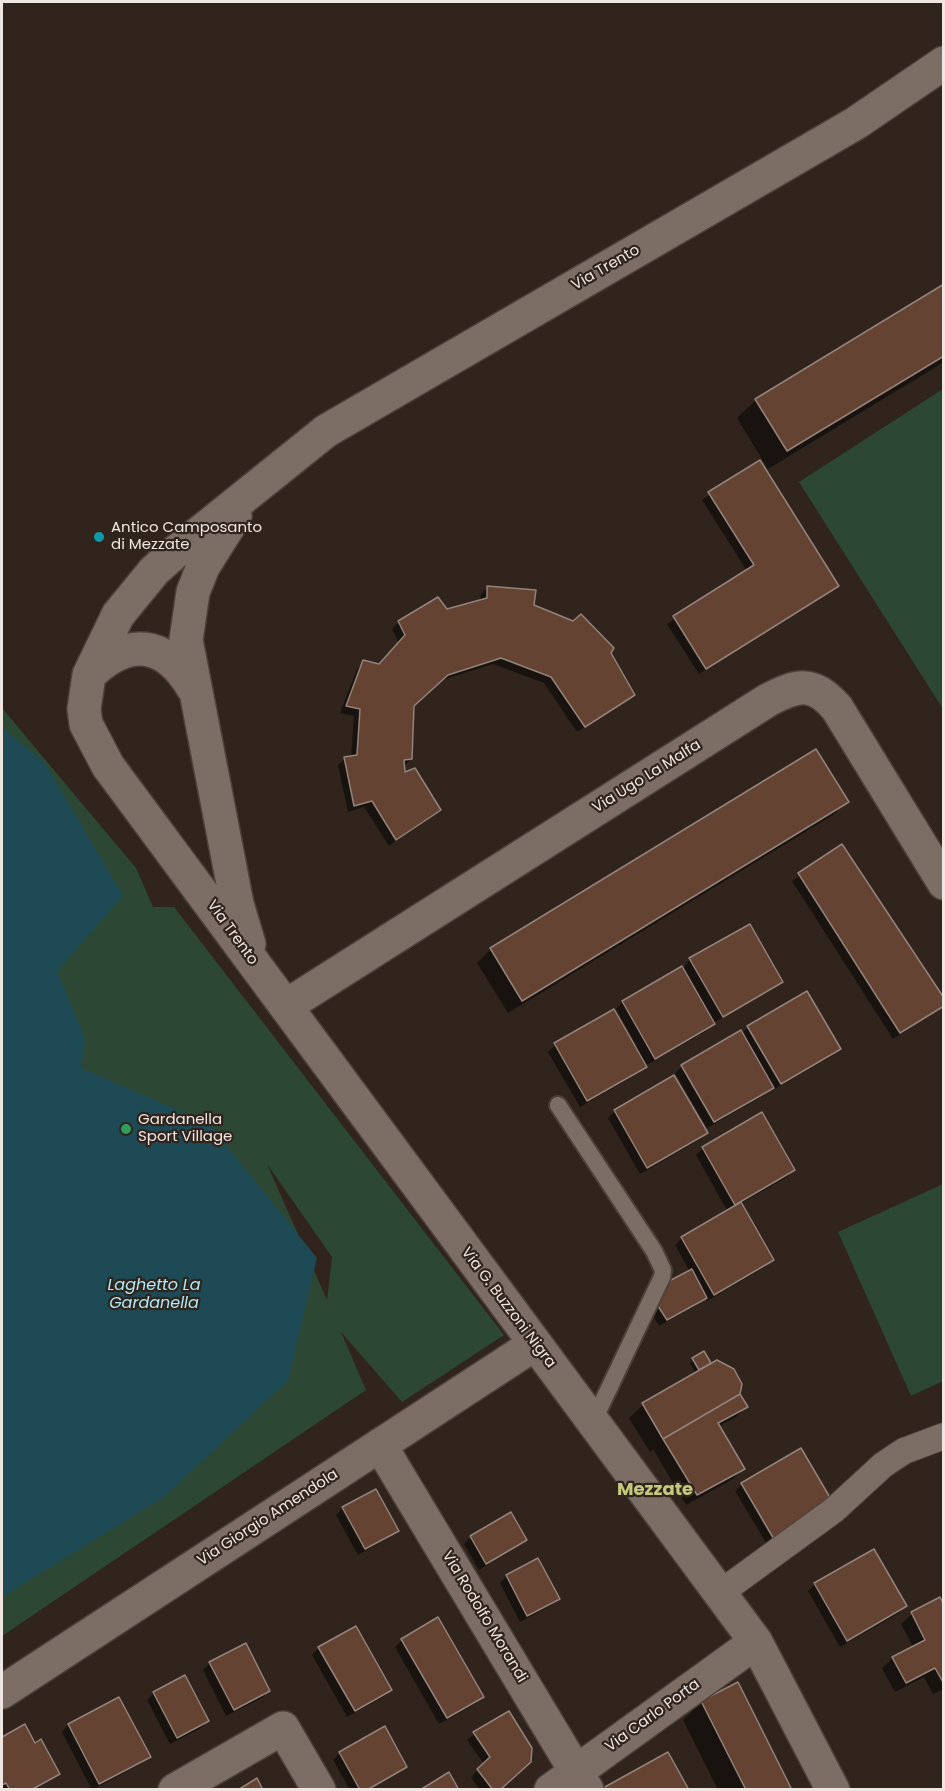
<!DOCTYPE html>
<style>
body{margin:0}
#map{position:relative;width:945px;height:1791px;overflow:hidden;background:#30241d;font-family:Poppins,sans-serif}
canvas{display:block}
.frame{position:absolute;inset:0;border:3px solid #efe6e1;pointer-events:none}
</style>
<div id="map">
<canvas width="945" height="1791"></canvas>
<div class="frame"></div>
</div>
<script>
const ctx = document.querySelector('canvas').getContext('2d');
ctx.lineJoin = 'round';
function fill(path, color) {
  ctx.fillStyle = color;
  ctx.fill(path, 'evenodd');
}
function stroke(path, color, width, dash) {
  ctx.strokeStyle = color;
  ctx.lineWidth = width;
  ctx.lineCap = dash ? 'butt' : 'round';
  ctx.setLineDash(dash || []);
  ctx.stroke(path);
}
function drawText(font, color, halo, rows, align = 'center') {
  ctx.font = font + ' Poppins,sans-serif';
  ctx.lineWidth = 4.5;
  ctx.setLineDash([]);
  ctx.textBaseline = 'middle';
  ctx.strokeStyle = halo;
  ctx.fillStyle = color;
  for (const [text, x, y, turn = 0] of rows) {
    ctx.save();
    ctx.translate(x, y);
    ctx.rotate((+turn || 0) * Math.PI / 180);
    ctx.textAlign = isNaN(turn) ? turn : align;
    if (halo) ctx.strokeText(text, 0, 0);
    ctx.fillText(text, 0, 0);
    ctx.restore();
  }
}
fill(new Path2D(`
 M943,389V709L799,482Z
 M2,708L136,868L153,907H174L504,1335L402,1402L341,1332L366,1390L2,1636ZM267,1164L332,1257L327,1300Z
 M943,1184V1381L911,1396L838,1232Z`), '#2c4835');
fill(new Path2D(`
 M2,728L44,762L123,896L57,971L85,1039L81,1068L208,1123L317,1258L288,1380L165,1496L2,1597Z`), '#1d4a55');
fill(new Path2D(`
 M944,286V362L768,469L737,418L756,400Z
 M760,462L837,585L699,674L667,624L747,571L702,500Z
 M488,587L532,606L609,653L633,695L577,732L544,683L493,664L439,681L413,706L411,759L404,766V774L439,810L389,846L364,807L348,812L338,765L345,759L351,757L354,716L340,713L357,669L364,662L378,666L399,643L392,629L399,622L480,601L481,594Z
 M847,802L833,815L508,1013L477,963L491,949Z
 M842,846L944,1005L893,1039L792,881Z
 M690,960L781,981L774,988L715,1022L706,1031L645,1066L639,1073L580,1107L548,1052L555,1045L613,1011L634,1047L637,1046L616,1009L623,1002L684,967Z
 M748,1027L839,1049L832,1056L707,1128L675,1073L682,1066L741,1034Z
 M615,1111L706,1133L699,1140L640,1174L608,1118Z
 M761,1114L794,1170L787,1177L740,1204L772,1260L765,1267L707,1301L705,1297L698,1304L659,1326L650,1311L672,1281L690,1272L675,1245L682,1238L728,1212L696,1155L703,1148Z
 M704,1353L746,1407L736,1417L719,1426L744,1468L733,1479L686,1505L653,1449L650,1452L629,1418L643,1405L696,1374L690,1363Z
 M742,1484L826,1513L768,1546L735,1491Z
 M343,1508L397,1530L390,1537L358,1555L336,1515Z
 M471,1537L525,1540L479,1570L464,1544Z
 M874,1551L906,1606L899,1613L840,1647L808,1591L815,1584Z
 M538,1560L558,1598L552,1605L520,1622L500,1583L507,1576Z
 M939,1599L944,1608V1689L933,1694L924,1677L895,1692L882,1668L893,1658L913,1647L901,1624L912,1614Z
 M402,1640L482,1697L475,1704L439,1724L395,1647Z
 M319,1648L390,1690L383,1697L347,1717L312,1655Z
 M210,1663L269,1691L262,1698L226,1716L203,1670Z
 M154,1693L208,1721L201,1728L170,1744L147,1700Z
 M119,1699L149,1756L142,1763L92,1790L62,1732L68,1725Z
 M702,1702L790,1790H718L683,1720Z
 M24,1726L34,1745L58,1774L35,1790H2V1739Z
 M474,1734L522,1769L499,1790H480L471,1777L484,1764L467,1740Z
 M340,1753L405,1766L370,1790H350L333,1760Z`), '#0007');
const building = new Path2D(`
 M944,284V356L787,451L755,399Z
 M760,460L839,586L706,669L673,616L754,565L708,492Z
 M487,586L536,590L534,605L573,621L581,614L614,648L611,653L635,695L585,727L551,677L501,658L448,675L414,706L412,759L404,760L405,772L415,768L441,810L396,840L372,801L354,806L344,757L357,755L360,709L346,706L363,660L379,664L405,635L398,621L438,597L447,609L487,598Z
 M816,749L849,802L522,1001L490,948Z
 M842,844L944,998V1006L900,1033L798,873Z
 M750,924L783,982L723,1017L689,958Z
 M682,966L715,1024L655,1059L622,1001Z
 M807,991L841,1049L781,1084L747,1026Z
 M614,1009L647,1067L587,1101L554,1043Z
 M741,1030L774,1088L714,1122L681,1065Z
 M674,1075L708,1133L647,1168L614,1110Z
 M762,1112L795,1170L735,1205L702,1147Z
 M741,1202L774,1260L714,1295L681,1237Z
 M692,1269L707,1298L667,1320L656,1303L671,1280Z
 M704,1351L711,1363L699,1370L692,1358Z
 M717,1360L734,1369L742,1384L740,1394L663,1439L642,1403Z
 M740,1394L748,1407L718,1423L745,1469L697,1495L663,1439Z
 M801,1448L835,1506L775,1541L741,1483Z
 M376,1489L399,1531L365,1549L342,1507Z
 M511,1512L527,1540L486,1564L470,1536Z
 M874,1549L907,1606L847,1641L814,1583Z
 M538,1558L560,1599L527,1616L506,1575Z
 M940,1597L944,1605V1684L935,1668L906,1683L892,1657L925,1640L911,1612Z
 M438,1617L484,1697L447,1718L401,1639Z
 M356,1626L392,1690L355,1711L318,1647Z
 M246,1643L270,1691L234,1710L209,1662Z
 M185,1675L209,1721L177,1738L153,1692Z
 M738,1682L792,1790H746L701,1701Z
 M119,1697L151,1757L99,1784L68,1724Z
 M509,1711L532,1748L531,1762L500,1790H493L477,1769L490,1757L473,1732Z
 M25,1724L35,1743L41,1739L60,1774L31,1790H10L6,1783L2,1785V1737Z
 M385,1726L407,1767L367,1790H360L339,1752Z
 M668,1752L689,1790H604L603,1788Z
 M449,1772L459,1790H420Z
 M257,1778L263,1790H238Z`);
fill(building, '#644333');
stroke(building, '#93837b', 1.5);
const service = new Path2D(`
 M558,1105L654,1251L663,1270L662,1277L593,1422`);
const pedestrian = new Path2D(`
 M720,1593L834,1510L883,1465L904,1451L944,1436`);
const minor = new Path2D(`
 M235,516L203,567L193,592L186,640L237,904L249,944
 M89,675C128,637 165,640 193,688
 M286,1006L768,700C797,685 813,680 837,708L944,883
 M380,1445L587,1790
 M2,1692L535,1344
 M175,1790L283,1728L319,1790
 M551,1790L756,1642
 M833,1790L756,1642L108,766L86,724L84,709L89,675L118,615L154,571L173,554L326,431L856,123L944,63`);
stroke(service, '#4c413b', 20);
stroke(pedestrian, '#4c413b', 28);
stroke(minor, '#4c413b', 36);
stroke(service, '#7c6e65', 16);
stroke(pedestrian, '#7c6e65', 26);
stroke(minor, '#7c6e65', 33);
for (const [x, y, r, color] of [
 [99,537,6,"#0f9aa8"],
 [126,1129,6,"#2e9e5b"]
]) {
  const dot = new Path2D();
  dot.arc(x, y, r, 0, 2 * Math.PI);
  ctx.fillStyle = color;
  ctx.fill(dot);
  stroke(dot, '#30241d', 2);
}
drawText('15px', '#efe6e1', '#30241d', [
 ["Via Trento",606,268,-30],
 ["Via Ugo La Malfa",647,777,-32],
 ["Via Trento",232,933,54],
 ["Via G. Buzzoni Nigra",508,1308,53],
 ["Via Giorgio Amendola",268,1518,-33],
 ["Via Rodolfo Morandi",484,1617,59],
 ["Via Carlo Porta",653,1716,-36]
]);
drawText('15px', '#efe6e1', '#30241d', [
 ["Antico Camposanto",111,528],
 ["di Mezzate",111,545],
 ["Gardanella",138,1120],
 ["Sport Village",138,1137]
], 'left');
drawText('italic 16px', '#adebfa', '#30241d', [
 ["Laghetto La",154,1286],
 ["Gardanella",154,1304]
]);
drawText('bold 18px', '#c4ca7d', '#30241d', [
 ["Mezzate",655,1490]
]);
</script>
